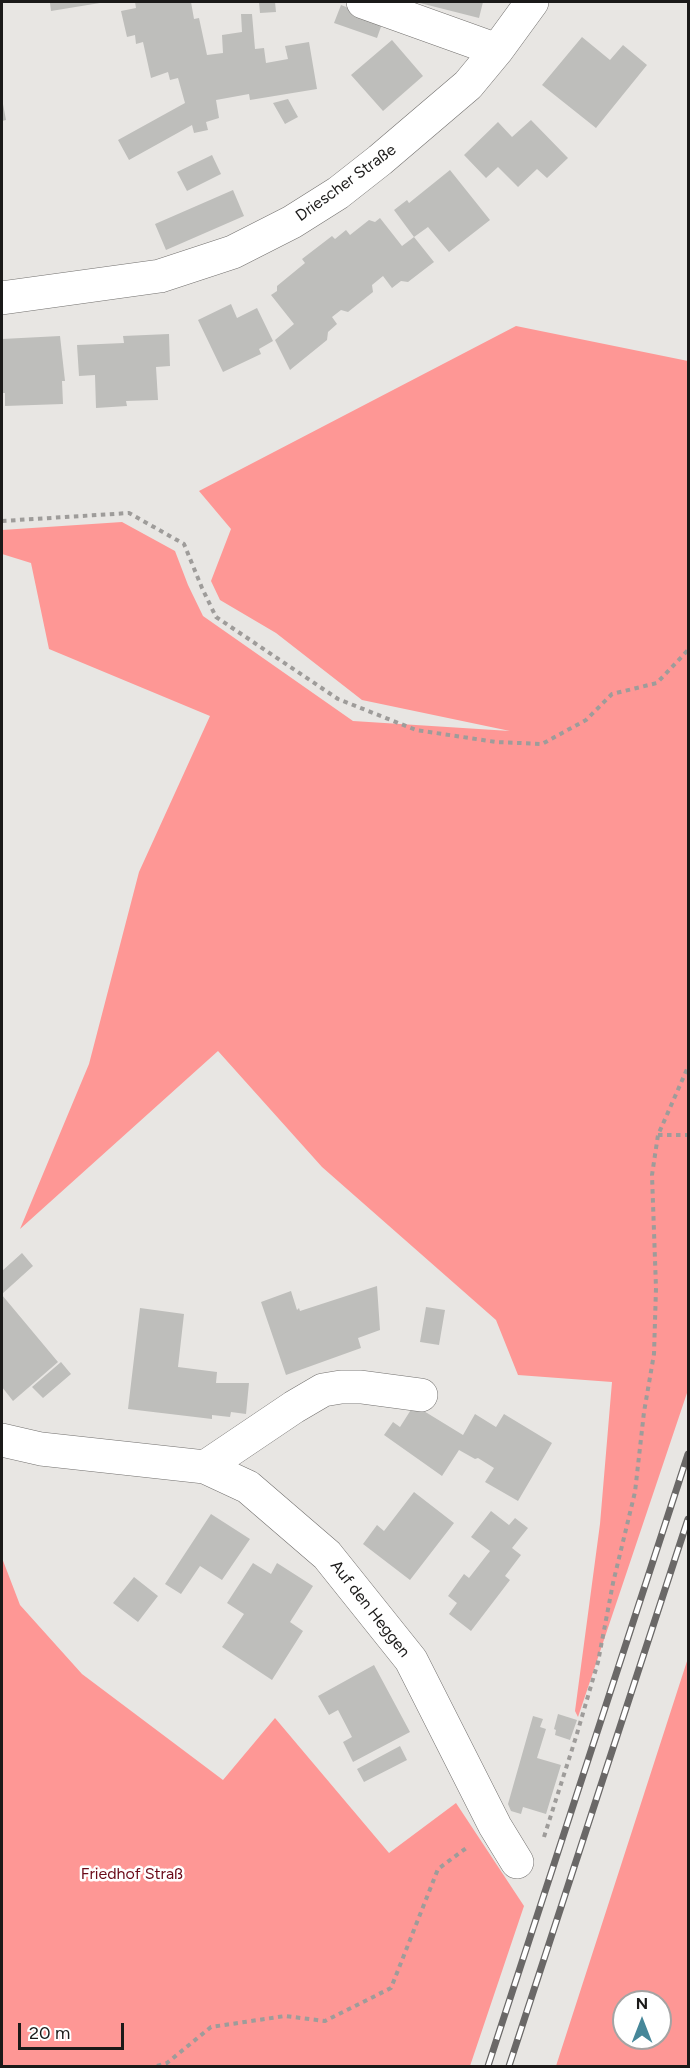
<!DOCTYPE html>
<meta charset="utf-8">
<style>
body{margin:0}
#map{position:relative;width:690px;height:2068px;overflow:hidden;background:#e8e6e3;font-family:Figtree,sans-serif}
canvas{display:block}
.frame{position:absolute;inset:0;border:3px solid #1b1a19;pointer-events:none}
.north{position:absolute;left:612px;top:1990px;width:60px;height:60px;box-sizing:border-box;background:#fff;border:2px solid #a4a3a3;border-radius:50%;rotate:0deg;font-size:16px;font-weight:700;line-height:24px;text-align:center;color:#1b1a19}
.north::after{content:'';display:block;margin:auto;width:21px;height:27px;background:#468799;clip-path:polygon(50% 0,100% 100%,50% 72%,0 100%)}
.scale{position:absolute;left:18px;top:2023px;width:106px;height:27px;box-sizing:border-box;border:3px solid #1b1a19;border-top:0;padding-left:8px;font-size:18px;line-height:21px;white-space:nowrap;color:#1b1a19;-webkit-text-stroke:4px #fff;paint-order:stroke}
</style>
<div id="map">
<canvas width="690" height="2068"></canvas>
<div class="frame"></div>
<div class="north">N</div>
<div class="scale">20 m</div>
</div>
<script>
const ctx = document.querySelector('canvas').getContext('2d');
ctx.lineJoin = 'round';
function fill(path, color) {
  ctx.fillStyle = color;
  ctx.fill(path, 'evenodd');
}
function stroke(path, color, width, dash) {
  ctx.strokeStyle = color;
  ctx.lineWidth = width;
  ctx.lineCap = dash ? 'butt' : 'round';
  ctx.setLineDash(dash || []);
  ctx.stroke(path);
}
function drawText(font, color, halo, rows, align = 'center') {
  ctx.font = font + ' Figtree,sans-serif';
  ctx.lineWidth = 5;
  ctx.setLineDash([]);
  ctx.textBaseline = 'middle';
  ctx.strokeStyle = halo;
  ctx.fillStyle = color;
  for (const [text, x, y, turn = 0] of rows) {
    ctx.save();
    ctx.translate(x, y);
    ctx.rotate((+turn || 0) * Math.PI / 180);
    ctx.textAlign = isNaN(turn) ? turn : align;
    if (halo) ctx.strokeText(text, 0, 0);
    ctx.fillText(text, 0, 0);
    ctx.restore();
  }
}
fill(new Path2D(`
 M516,326L688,361V1390L578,1717L575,1711L600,1524L612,1382L518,1375L496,1320L322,1167L218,1051L20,1229L89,1064L139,872L210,716L49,649L31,563L2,554V530L122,522L175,551L188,585L203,616L353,721L510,731L362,700L276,633L220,600L211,581L231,529L199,491Z
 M2,1558L20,1605L82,1674L223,1780L275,1718L389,1853L456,1803L524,1906L470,2066H2Z
 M688,1658V2066H556ZM624,2002H660V2038H624Z`), '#fe9795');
fill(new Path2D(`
 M63,2H100V3L51,11L50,3Z
 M135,2H191L194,19L199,18L207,55L223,53L222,35L242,32L241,14H252L255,49L264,48L266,63L288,59L285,46L309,42L317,89L250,100L249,94L216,100L219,118L206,122L208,130L194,133L192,125L129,160L118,140L185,103L178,78L170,80L168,72L151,78L143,42L136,44L135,35L127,37L121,11L136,8Z
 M259,2H275L276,12L260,13Z
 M416,2H483L479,18Z
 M341,5L383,21L377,38L334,23Z
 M582,37L610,60L623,45L647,65L596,128L542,85Z
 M392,40L423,76L383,111L351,75Z
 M288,99L298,117L285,124L273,103Z
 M3,104L6,120L2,121V104Z
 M531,120L568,158L547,178L537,169L518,187L498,167L486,178L464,155L498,122L512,137Z
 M212,155L221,174L187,191L177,172Z
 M450,170L490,220L449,252L428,227L414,237L394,210L407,200L409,203Z
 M233,190L244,216L166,250L155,224Z
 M380,218L402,246L414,237L434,262L408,282L401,281L392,288L383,276L372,285L373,292L348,312L341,310L332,317L337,324L328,332L327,340L290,370L275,340L294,324L271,295L277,291V286L305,263L302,259L332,236L335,239L346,230L350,235L369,220L375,222Z
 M231,304L237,318L257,308L273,341L259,349L261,354L223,372L198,320Z
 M169,334L170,366L156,367L158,400L126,401L127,406L96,408L95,375L79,376L77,345L124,343L123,336Z
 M60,336L65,381H62L63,404L5,406V393H2V339Z
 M22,1253L33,1266L2,1294V1271Z
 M377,1286L380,1330L358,1338L361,1348L286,1375L261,1302L291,1291L297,1310L299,1308L300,1311Z
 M2,1295L58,1362L13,1401L2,1387Z
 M426,1307L445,1310L439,1345L420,1342Z
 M140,1308L184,1314L178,1367L217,1372L216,1383H249L246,1414L231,1412L230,1417L212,1415V1419L128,1409Z
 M61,1362L71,1374L43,1398L32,1387Z
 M414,1405L463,1435L475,1414L496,1427L504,1414L552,1443L518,1501L485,1482L494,1468L478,1458L475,1459L459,1450L442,1476L384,1435L393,1422L400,1427Z
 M414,1492L454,1523L410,1580L363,1544L377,1525L384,1531Z
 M491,1511L509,1525L515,1518L528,1528L512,1548L521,1555L505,1576L510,1580L471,1631L449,1614L457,1603L448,1596L464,1574L469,1578L490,1551L471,1537Z
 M211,1514L250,1539L222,1580L200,1566L181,1594L165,1584Z
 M253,1563L271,1574L277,1563L313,1586L290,1622L303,1631L272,1680L222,1647L244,1614L227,1603Z
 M134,1577L158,1596L138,1622L113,1603Z
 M374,1665L410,1732L353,1762L343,1742L352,1737L338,1710L329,1715L318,1696Z
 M558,1714L577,1720L570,1740L555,1735L556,1730L554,1729Z
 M533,1716L543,1719L540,1727L546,1729L537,1758L561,1765L546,1814L523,1807L521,1814L511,1811L508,1804Z
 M400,1746L407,1760L364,1782L357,1769Z`), '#bebebb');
const minor = new Path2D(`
 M363,2L497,50
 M2,298L160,276L233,252L292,222L338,193L380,160L468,85L497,50L532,2
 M2,1440L41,1449L205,1467L248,1487L327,1555L411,1660L495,1826L517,1862
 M205,1467L294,1407L323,1390L341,1387H361L421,1395`);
stroke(minor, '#72706e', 34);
stroke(new Path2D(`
 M2,521L129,513L184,544L202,588L216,617L338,699L416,730L496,742L542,744L586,720L612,694L657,683L688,650
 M658,1135H688
 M544,1837L576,1737L598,1662L613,1583L635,1492L644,1412L654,1354L656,1288L652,1175L658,1135L688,1067
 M157,2066L167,2063L211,2027L285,2016L325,2021L391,1988L438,1869L469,1846`), '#9e9c9a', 4, [4.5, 4.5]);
stroke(minor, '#fff', 33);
const rail = new Path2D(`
 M488,2066L688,1454
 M509,2066L688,1519`);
stroke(rail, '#6a6867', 7);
stroke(rail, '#fff', 4.5, [14]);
drawText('16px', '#1b1a19', '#fff', [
 ["Driescher Straße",346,183,-36],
 ["Auf den Heggen",370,1609,52]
]);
drawText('16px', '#6a0a18', '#fff', [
 ["Friedhof Straß",132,1874]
]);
</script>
